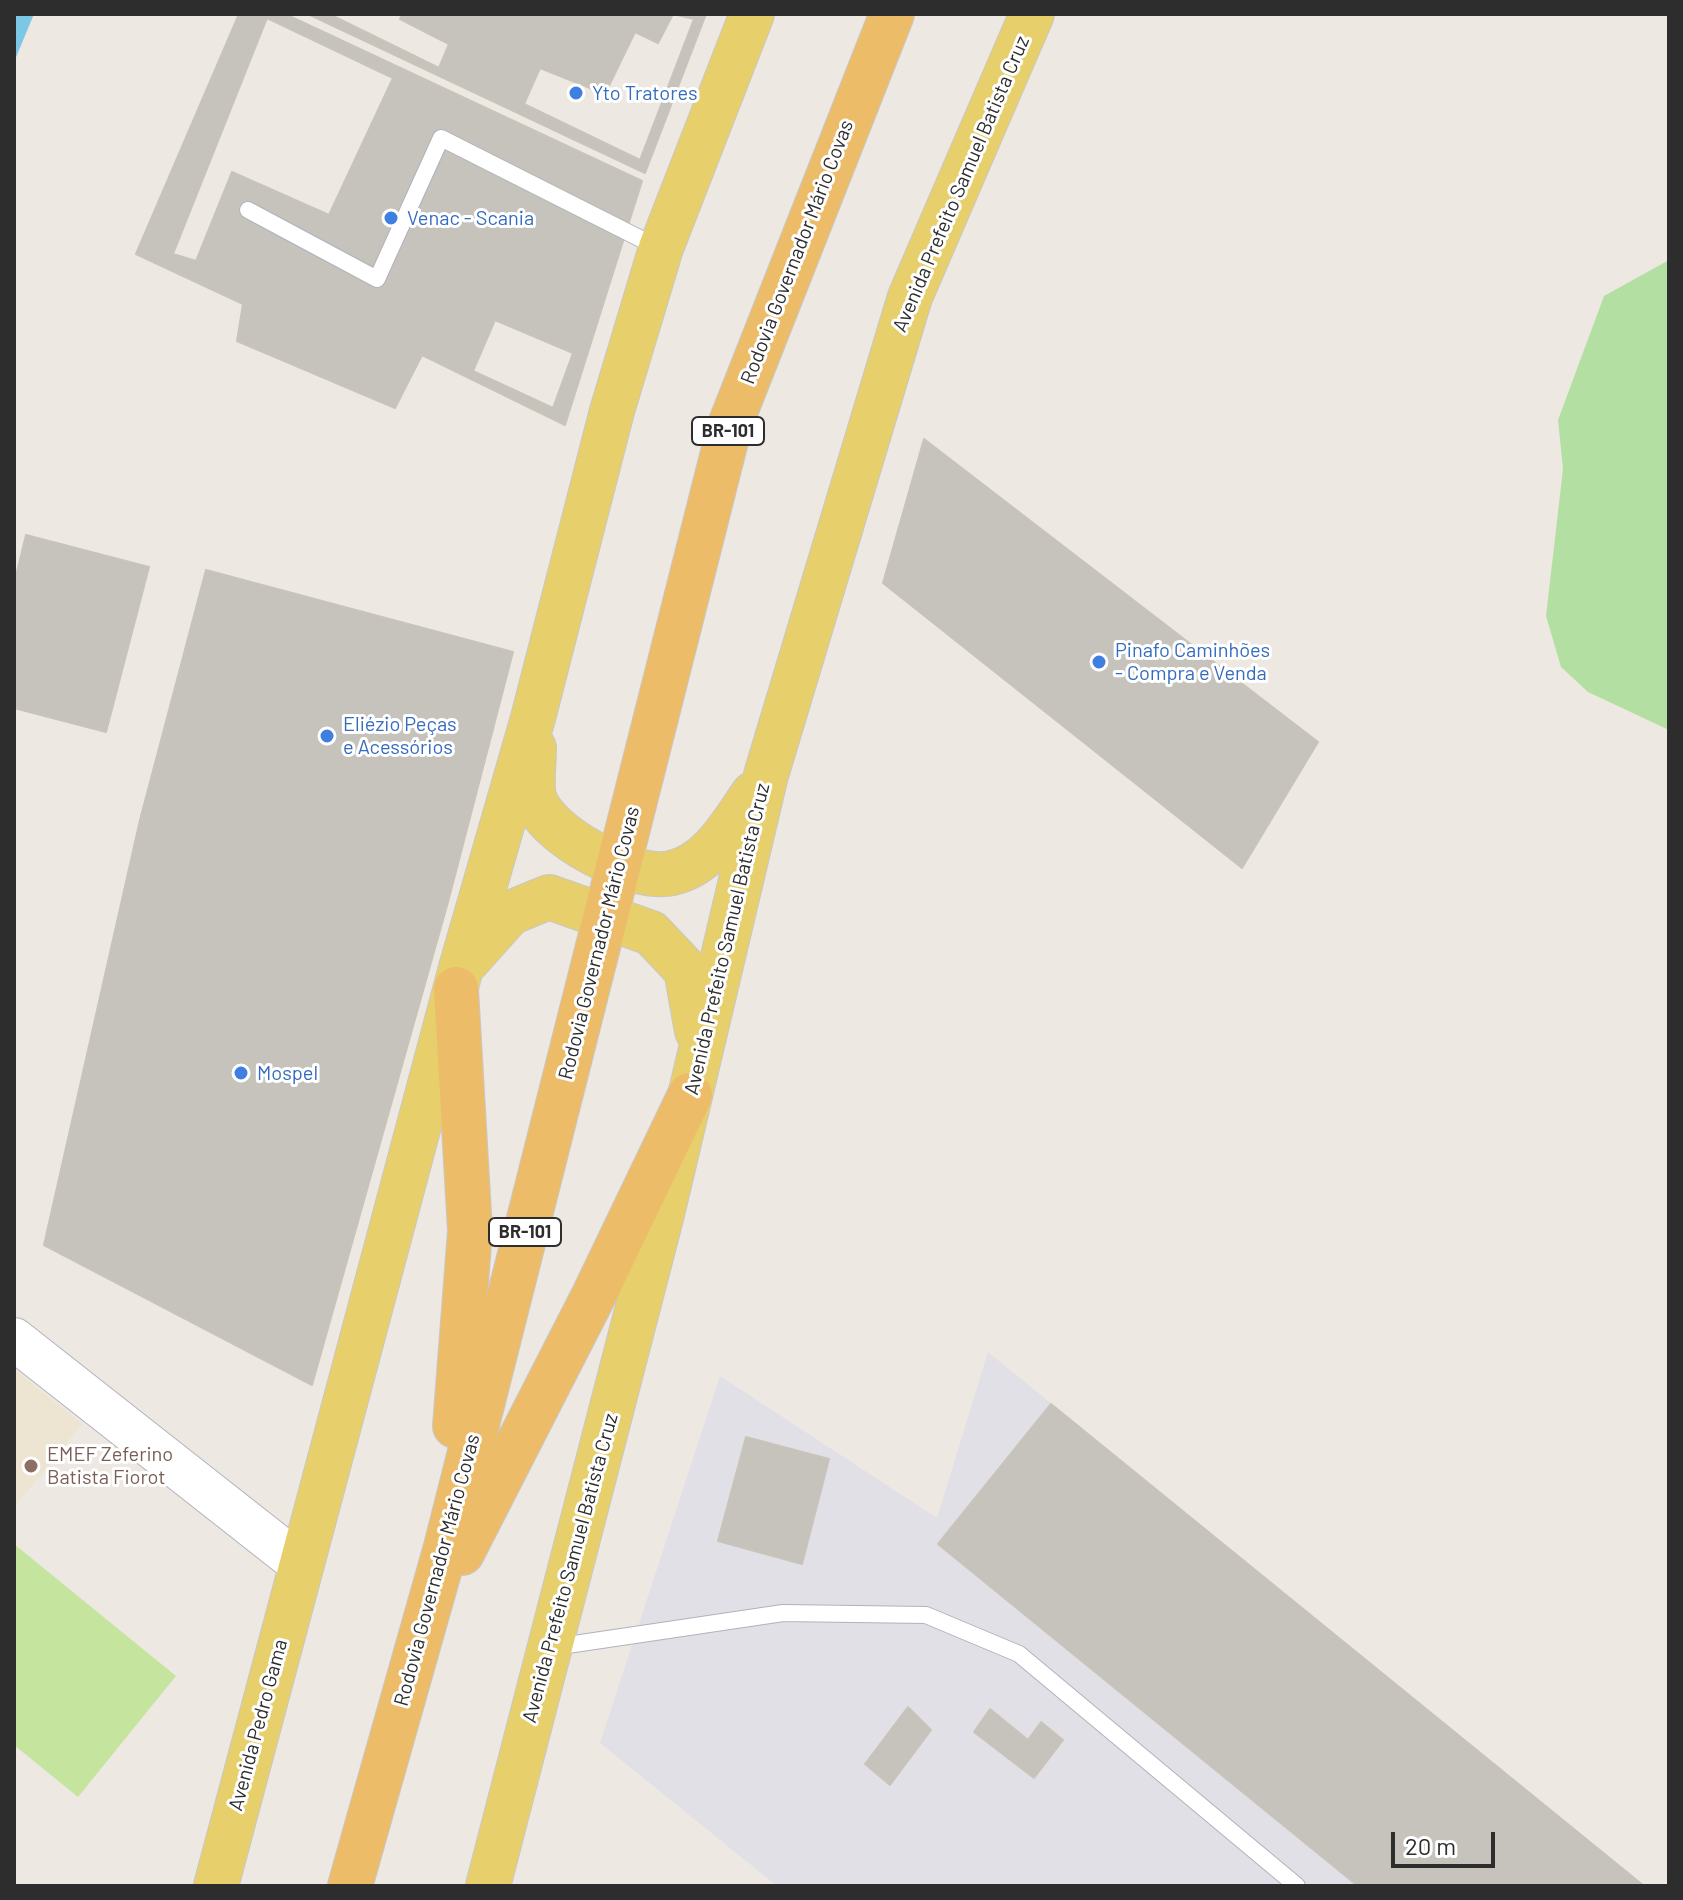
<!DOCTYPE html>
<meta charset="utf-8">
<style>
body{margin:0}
#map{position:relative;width:1683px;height:1900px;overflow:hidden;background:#ede8e1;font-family:Barlow,sans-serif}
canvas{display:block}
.frame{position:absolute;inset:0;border:16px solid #2d2d2d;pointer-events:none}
.scale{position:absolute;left:1391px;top:1832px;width:104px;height:36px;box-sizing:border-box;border:4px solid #2d2d2d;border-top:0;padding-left:10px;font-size:24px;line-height:28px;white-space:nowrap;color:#2d2d2d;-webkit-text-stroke:6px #fff;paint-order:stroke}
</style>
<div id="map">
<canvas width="1683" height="1900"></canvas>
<div class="frame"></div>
<div class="scale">20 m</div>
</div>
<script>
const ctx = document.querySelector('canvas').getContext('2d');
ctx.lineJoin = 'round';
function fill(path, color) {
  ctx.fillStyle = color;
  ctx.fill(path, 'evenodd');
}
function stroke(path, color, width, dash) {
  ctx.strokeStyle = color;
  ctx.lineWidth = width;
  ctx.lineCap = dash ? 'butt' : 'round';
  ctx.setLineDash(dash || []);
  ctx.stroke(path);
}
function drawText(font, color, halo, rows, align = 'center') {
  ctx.font = font + ' Barlow,sans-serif';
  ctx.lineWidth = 6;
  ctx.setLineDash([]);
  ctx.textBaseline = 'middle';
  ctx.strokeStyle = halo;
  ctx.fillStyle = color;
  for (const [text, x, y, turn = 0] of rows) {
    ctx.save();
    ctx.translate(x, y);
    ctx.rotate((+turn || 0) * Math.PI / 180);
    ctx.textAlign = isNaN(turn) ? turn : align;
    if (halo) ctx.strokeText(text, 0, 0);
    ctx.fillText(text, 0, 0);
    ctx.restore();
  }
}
fill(new Path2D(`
 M988,1352L1644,1886H777L600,1743L720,1376L937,1518Z`), '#e2e0e7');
fill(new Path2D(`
 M14,1369L82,1424L14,1508Z`), '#ede5d2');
fill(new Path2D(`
 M1669,260V730L1588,692L1561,667L1546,616L1563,469L1558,420L1604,296Z`), '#b4dfa2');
fill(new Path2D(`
 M14,1544L176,1676L78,1797L14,1745Z`), '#c5e59e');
fill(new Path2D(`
 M14,14H34L14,62Z`), '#7cc6e6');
const building = new Path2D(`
 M239,14H285L642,181L565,425L422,355L395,408L237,341L243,304L136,254Z
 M308,14H706L645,173Z
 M329,14H402L400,19L449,44L439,68Z
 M673,14L694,19L640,160L524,104L540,68L605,94L635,32L658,43Z
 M267,18L393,78L329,215L232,172L196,261L173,254Z
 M495,320L573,353L553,408L473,371Z
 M924,439L1318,742L1242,868L883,583Z
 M26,535L149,567L106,732L14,708V584Z
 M206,570L513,652L448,902L140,820Z
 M140,820L448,902L312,1385L44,1245Z
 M1051,1404L1644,1886H1358L938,1544Z
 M746,1437L829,1459L802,1564L718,1541Z
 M908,1707L931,1730L890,1785L865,1764Z
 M990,1709L1028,1740L1041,1722L1063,1740L1034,1778L974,1732Z`);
fill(building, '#c6c2bc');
stroke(building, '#c9c4ba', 2);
const service = new Path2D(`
 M248,210L377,279L441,138L659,248
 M554,1647L783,1613L926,1615L1019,1654L1297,1886`);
const tertiary = new Path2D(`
 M14,1339L300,1564`);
const primary = new Path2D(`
 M534,748C534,763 531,783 534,797C545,836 634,882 672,873C711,864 732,824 753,794
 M468,960L510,913L549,897L651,933L686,970L697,1031
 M216,1886L461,968L533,718L612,411L661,248L752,14
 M488,1886L662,1214L766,775L910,297L1032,14`);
const trunk = new Path2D(`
 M455,1426L470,1231L456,989
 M462,1553L594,1295L690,1095
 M350,1886L446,1547L730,425L892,14`);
stroke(service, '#b1b2bc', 18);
stroke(tertiary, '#b1b2bc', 44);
stroke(primary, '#c8c8c8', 46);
stroke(trunk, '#c8c8c8', 46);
stroke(service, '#fff', 16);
stroke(tertiary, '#fff', 42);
stroke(primary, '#e7cf6c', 44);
stroke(trunk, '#edbc69', 44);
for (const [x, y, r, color] of [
 [576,93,8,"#3f7fe0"],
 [391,218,8,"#3f7fe0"],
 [1099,662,8,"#3f7fe0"],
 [327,736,8,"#3f7fe0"],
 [241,1073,8,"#3f7fe0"],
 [31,1466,8,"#8d6e63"]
]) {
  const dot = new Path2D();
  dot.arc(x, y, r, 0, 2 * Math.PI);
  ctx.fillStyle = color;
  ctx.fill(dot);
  stroke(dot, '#fff', 3);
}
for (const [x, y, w] of [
 [728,431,72],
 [525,1232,72]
]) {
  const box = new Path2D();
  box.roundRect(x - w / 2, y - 14, w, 28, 6);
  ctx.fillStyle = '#fff';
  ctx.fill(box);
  stroke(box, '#2d2d2d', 2);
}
drawText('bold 18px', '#2d2d2d', null, [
 ["BR-101",728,431],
 ["BR-101",525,1232]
]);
drawText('20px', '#366cbe', '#fff', [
 ["Yto Tratores",592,93],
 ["Venac - Scania",407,218],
 ["Pinafo Caminhões",1115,650],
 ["- Compra e Venda",1115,673],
 ["Eliézio Peças",343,724],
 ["e Acessórios",343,747],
 ["Mospel",257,1073]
], 'left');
drawText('20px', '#2d2d2d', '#fff', [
 ["Avenida Prefeito Samuel Batista Cruz",961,184,-67],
 ["Rodovia Governador Mário Covas",797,252,-69],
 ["Avenida Prefeito Samuel Batista Cruz",727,939,-77],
 ["Rodovia Governador Mário Covas",599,943,-76],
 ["Avenida Prefeito Samuel Batista Cruz",570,1568,-75],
 ["Rodovia Governador Mário Covas",437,1570,-75],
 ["Avenida Pedro Gama",258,1725,-75]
]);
drawText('20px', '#785e54', '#fff', [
 ["EMEF Zeferino",47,1454],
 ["Batista Fiorot",47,1477]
], 'left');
</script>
